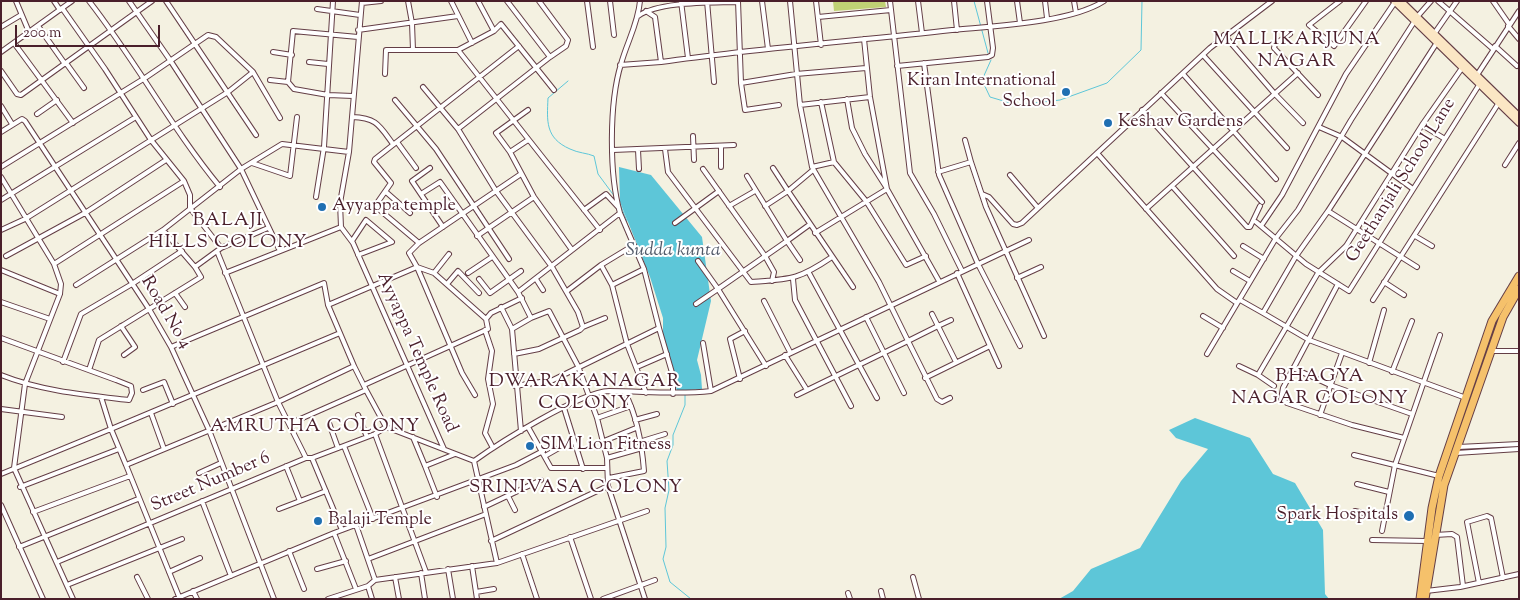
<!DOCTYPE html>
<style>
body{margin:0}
#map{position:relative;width:1520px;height:600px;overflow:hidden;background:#f4f1e1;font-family:"Sorts Mill Goudy",serif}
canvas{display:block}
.frame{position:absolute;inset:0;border:2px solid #4a1f2b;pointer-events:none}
.scale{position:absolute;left:15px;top:25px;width:145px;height:22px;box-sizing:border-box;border:2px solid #4a1f2b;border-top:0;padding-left:6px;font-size:15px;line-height:18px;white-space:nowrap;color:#4a1f2b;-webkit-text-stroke:4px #fff;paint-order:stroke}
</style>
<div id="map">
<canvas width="1520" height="600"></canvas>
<div class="frame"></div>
<div class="scale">200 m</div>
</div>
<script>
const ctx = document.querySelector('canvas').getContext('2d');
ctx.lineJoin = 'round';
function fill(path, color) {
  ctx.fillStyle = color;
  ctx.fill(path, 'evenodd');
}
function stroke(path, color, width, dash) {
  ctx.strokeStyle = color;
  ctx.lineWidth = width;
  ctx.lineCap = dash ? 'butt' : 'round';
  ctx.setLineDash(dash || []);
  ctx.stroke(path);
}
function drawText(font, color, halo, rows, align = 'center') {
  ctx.font = font + ' "Sorts Mill Goudy",serif';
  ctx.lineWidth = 4;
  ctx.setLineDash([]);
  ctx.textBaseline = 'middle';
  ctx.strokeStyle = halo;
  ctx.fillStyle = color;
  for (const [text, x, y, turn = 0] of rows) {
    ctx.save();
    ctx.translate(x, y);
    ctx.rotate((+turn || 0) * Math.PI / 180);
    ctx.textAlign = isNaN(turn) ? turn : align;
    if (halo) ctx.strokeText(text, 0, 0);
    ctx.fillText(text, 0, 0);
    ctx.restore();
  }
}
fill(new Path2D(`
 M833,1H885L886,7L834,11Z`), '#c0d174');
fill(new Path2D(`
 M619,167L651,175L702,237L711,301L697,360L701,375L702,389L677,391L663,334V318L650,277L620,202Z
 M1195,418L1250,438L1273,474L1295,483L1323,530L1325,594L1329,599H1059L1073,591L1091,569L1140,548L1181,481L1208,449L1176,438L1169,430Z`), '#5dc6d8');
stroke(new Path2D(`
 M974,1L988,53
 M991,60L982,80L990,97L1017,105L1060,100L1107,83L1141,50L1142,1
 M568,81L548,98C547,121 545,138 570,149C578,153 587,153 594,156L598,174L615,197
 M620,204L627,221
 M685,394V405L673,435V445L667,461L669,490L665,508L666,547L663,559L670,582L691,599`), '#5dc6d8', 1);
const street = new Path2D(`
 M16,1L29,32
 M54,1L60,10
 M89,1C136,61 172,129 220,187
 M129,1L170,60L241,169L280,251
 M166,1L256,135
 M408,1L412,23L413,50
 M451,1L472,43
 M478,1L494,31
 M539,1L568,40L566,46L550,57
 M587,1L593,47
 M610,1L614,35
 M681,1L688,58
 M707,1L714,82
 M738,1L741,83L745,110L779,105
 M762,1L768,49
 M790,1L800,105L812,167L834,162L866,201L906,265L926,256
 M816,1L821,45
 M890,1L910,173L934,214L962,271
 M918,1L922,33
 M954,1L957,30
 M1017,1L1020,23
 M1045,1L1047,18
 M1074,1L1076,13
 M1340,1L1309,25L1334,46L1366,1
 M1438,1L1493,49
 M1493,1L1509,24
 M362,3L381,1
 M62,8L105,69L151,140L184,181L190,195V208L221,248
 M317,9L360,15
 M646,11L655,17L661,62C757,48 855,41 952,30C993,26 1070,23 1104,1
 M638,16C660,1 711,3 738,2
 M818,17L891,10
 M1417,17L1431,1
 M38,26L65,64
 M1508,26L1519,39
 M1,27L21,15
 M358,30L458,16
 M1290,34L1275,44L1274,48L1318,95
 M1434,34L1457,1
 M1224,35L1274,93L1303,123
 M864,39L870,97L887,189
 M14,43L73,123
 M1495,46L1517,66
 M1,52L72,1
 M273,52L292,55
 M1203,55L1287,148
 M309,62L328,64
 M66,63L84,88
 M924,63L939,175L978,264L1020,346
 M620,65L661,62
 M897,66L988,57L992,55L993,48L987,1
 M1,71L17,94L21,95L152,1
 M385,74L386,50H458
 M1183,74L1276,179
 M1477,75L1519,11
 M270,80L288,82
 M741,83L796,74L866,68
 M423,87L458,129L496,191L552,267L578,312L583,327L580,330L539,349L514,354
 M554,90L501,24L494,31L458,50L600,230
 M1161,93L1262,202
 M353,96L328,95L294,89L288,82L293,31L358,37
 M847,99L852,128L865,154L886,187
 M395,100L436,149L509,259
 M821,102L834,162
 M800,105L870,97
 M1,106L12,124
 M528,110L496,133L510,152L534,197L572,250
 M1142,110L1247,227H1250L1260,206
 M37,114L57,100
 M352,117C377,118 379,125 393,144
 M1422,125L1445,139
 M1319,127L1342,137L1413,189
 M458,129L550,57L507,1
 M1,132L22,119L25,121L149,309L171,347L209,430L274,599
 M693,136L694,160
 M965,140L971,162
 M397,142L416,168
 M721,146V167
 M665,149L668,172L751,282C791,279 798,280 832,257
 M613,150L734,145
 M638,150L639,169
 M510,152L528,140
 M1097,153L1217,289L1237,303
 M252,163L290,176L297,117
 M1505,165L1519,143
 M1,167L145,78L208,35L216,37L253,72
 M430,168L412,181L443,227
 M773,168L788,191L813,170
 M703,169L765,256L774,272L772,281
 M938,172L971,162L986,207L1044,336
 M1010,175L1038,208
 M747,176L787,241L718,289L766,366
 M1,177L54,264
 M1172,186L1234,256
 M386,192L410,213
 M421,194L440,182L518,292L531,318
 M982,194L989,197L1013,224L1017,225L1022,223L1210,48L1272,1
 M316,197L324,147L333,1
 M1,200L136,117
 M729,206L755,191
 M765,206L788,191L853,287
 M1146,209L1298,73
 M584,210L606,194L618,207
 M1328,211L1436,44
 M1256,222L1306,264L1349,291L1479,85
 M675,223L719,191
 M1261,226L1282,195L1346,74L1395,2
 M341,227L353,243L444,449
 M341,227L340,203L349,152L362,1
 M1,230L25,219L228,92L253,72L280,118
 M815,233L887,189L939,281
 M477,236L534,197
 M1415,236L1432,246
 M352,241L366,220L392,242L358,255
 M419,243L375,206L391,183L374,162L375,159L519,46
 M1243,246L1264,259
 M217,251L278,402L306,458
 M6,256L85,213L166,160
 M800,260L787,241L809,225
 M601,265L612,285L627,344L646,393
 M195,267L221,248L268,228
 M417,267L462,373L475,395
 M417,267L434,273L486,319
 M1417,267L1328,211L1296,256L1263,313L1309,340L1466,398
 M1,270L60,294
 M1233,271L1250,281
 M225,273L341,227
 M434,273L449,254
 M468,273L492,257
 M809,273L877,398
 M957,273L999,366
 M1017,278L1041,267
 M479,279L490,293L521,271
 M536,279L543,290
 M793,279L795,300L851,406
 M1384,282L1404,295
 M447,284L458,271L479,293
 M1338,284L1283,388L1281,399L1287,403L1352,425L1404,438
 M76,285L163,230L241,169L282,144L349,152
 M612,285L644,269
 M567,291L601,265L634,245
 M518,292L620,213C609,174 609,103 621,64C627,42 638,24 640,1
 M175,293L185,307
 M1240,300L1263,313
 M1373,300L1498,104
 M764,301L790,352
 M1,302L50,319
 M696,304L718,289L698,261
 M328,305L417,267L409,253L419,243L521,174
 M501,307L512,329L521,431
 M932,314L938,326L951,320
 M1203,316L1223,328
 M866,317L904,393
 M121,326L135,347L124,355
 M583,327L605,318
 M659,328L673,376V394
 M512,329L531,318L549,311L578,366L597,418L607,458L608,486L645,599
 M485,330L492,351L488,379L493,404L485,433L493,448
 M1,338L116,380L131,386L132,393L129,400C86,395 41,391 1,375
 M703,343L711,391
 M171,347L324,283L328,305L354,366
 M1490,351H1519
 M1207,354L1276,238L1298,210L1351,120L1414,22
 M785,355L807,390
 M63,362L81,314L132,284L182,251
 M1369,363L1384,310
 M1239,366L1258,375
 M637,367L667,354
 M1293,368L1330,385L1412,414
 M89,370L99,340L201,277L195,267L163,230
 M1392,372L1412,321
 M925,378L990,346
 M740,379L730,339L745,331
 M364,385L488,329L486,319L491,313L522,298
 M515,386L553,380L659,328L644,269L620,213
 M1274,386L1258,375L1318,273L1346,246L1422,125L1462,68
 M143,390L164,382L173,404
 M797,395L908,341L879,282L812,167
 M101,397L111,429L340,333
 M950,398L942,402L937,399L908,341L938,326L956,362
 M564,408L583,469
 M1,409L62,417
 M151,413L164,449
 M358,415L367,437
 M1320,415L1342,353
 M597,418L631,406
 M635,420L657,414
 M329,423L338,448
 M289,424L366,390L386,427
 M528,427L551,468H607
 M375,434L426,572
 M413,437L425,466L455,454
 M604,441L636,428
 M639,442L665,434
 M344,446L373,519
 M1458,447L1519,444
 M1456,453L1519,449
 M1354,455L1439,476
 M545,456L559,448
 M312,458L342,530
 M607,458L642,448
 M474,461C499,443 580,392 609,391C643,391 677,395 711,391L1029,240
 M474,461L497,563
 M286,466L300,501L326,491
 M425,466L437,497
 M199,473L221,463
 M1,474L111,429L126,465
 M609,478L644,471C642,445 637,416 625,393
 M1357,484L1389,492
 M20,487L119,449
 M508,496L515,510
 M202,501L231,576
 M1,505L43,599
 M484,507L541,480
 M279,509L300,501
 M1355,511L1385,518
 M33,512L130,476
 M356,525L375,580
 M1382,531L1395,465L1440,335
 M334,533L356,589
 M1435,535L1452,534L1457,537L1463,586
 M570,537L591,599
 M1372,540L1427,541
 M491,541L608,486
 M19,547L138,499
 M289,551L304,589
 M522,554L537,599
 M368,559L486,514
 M57,562L306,458H312L375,434L386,427L474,461
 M472,566L477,599
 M317,569L346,561
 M448,569L453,599
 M169,572L200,558
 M421,573L425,599
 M137,577L148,599
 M395,577L399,599
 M913,577L919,599
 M1479,583L1467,522L1487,516L1491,518L1503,578
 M67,585L182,539
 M368,586L375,580L497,563L647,511
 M368,586L372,599
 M193,591L197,599
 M881,591L883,599
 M1426,591L1460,587L1519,574
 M476,592L494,589
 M848,593L850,599
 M73,599L14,468L25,384L60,294L61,284L54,264L184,181
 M175,599L334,533L516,465L543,451
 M180,599L126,465L278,402L354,366L366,390
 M328,599L368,586
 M603,599L655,580`);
const secondary = new Path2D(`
 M1394,1L1519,123
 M1401,1L1519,116`);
const highway = new Path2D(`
 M1420,599L1432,508L1439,476L1492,321L1519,276
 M1425,599L1444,485L1503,317L1519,289`);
stroke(street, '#643e46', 6);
stroke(secondary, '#643e46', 8);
stroke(highway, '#643e46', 9);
stroke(street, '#fff', 4);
stroke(secondary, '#fbe6c4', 5.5);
stroke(highway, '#f5c16b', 7);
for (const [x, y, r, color] of [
 [1066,92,5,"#1f6fb2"],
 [1108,123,5,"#1f6fb2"],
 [322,207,5,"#1f6fb2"],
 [530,446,5,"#1f6fb2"],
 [1409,516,6,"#1f6fb2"],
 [318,521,5,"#1f6fb2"]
]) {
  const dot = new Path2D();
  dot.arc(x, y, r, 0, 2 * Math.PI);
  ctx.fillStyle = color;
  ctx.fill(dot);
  stroke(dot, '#fff', 2);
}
drawText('18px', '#4a1f2b', '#fff', [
 ["Kiran International",1056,82,"right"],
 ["School",1056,103,"right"],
 ["Keshav Gardens",1118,123],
 ["Ayyappa temple",332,207],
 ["SIM Lion Fitness",540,446],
 ["Spark Hospitals",1398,516,"right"],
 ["Balaji Temple",328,521]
], 'left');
drawText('18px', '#4a1f2b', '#fff', [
 ["Geethanjali School Lane",1402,181,-58],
 ["Road No 4",165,313,59],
 ["Ayyappa Temple Road",416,353,66],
 ["Street Number 6",211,483,-23]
]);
ctx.letterSpacing = '1px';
drawText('19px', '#4a1f2b', '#fff', [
 ["MALLIKARJUNA",1297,41],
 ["NAGAR",1297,63],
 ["BALAJI",228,222],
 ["HILLS COLONY",228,244],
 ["BHAGYA",1320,378],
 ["NAGAR COLONY",1320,400],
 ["DWARAKANAGAR",585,383],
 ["COLONY",585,405],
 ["AMRUTHA COLONY",315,428],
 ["SRINIVASA COLONY",576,489]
]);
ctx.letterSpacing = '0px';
drawText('italic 19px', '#515968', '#fff', [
 ["Sudda kunta",673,252]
]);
</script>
